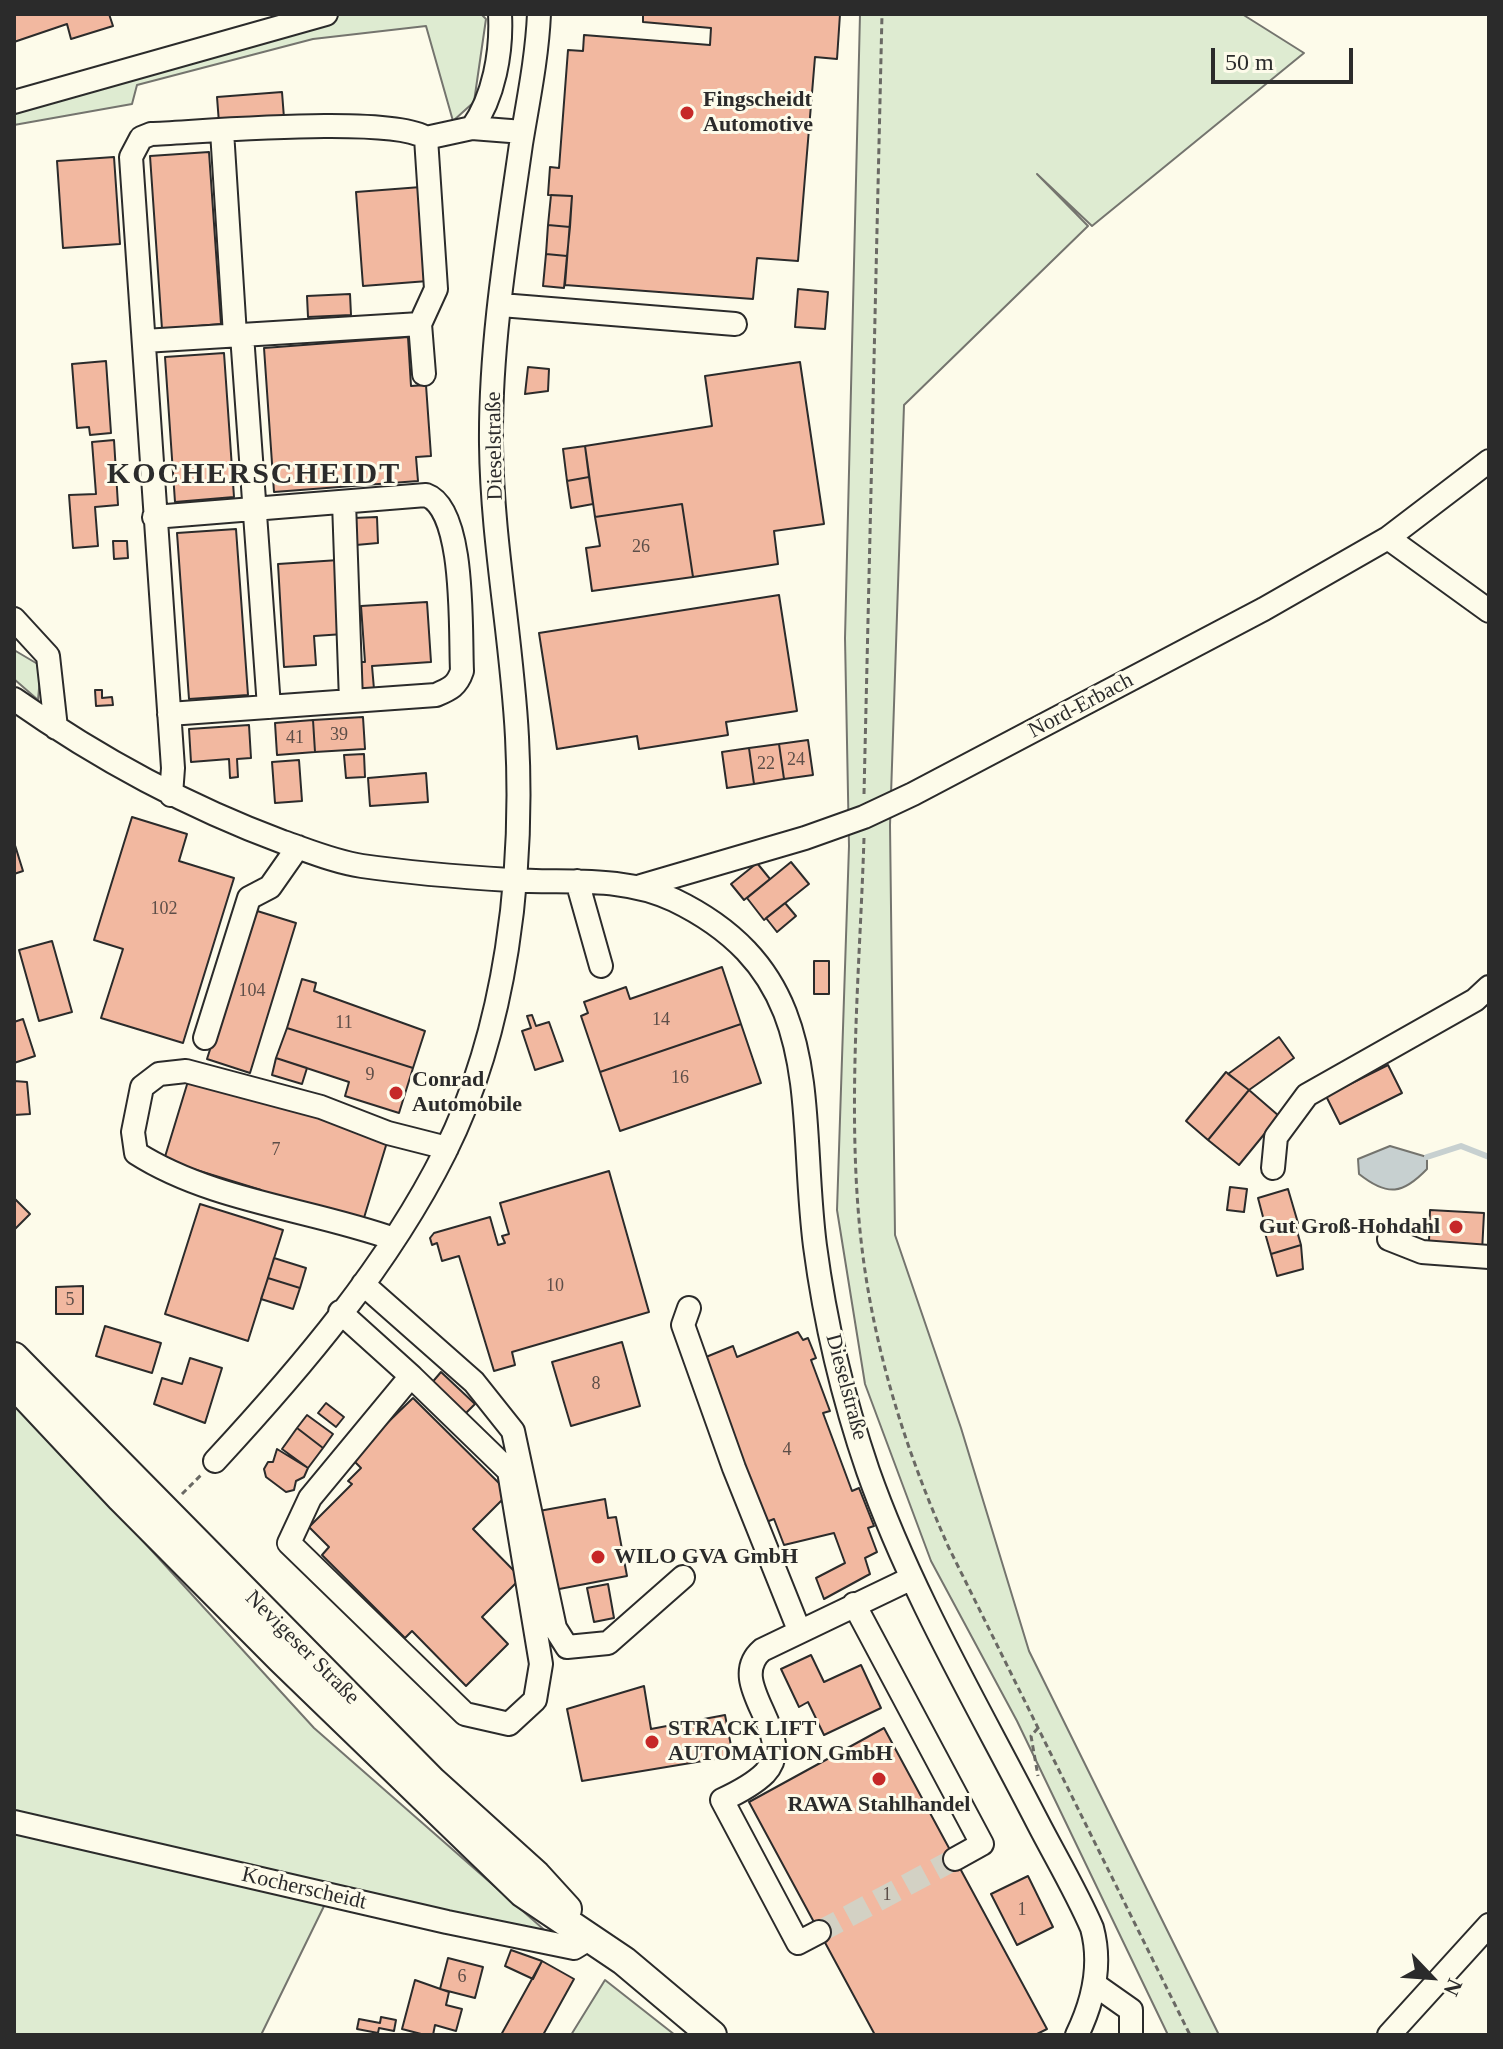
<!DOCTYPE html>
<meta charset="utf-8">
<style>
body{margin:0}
#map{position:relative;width:1503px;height:2049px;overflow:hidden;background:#fdfbea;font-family:"Times New Roman",serif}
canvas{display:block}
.frame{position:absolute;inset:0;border:16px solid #2b2b2b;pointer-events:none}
.north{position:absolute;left:1391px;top:1937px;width:80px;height:80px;-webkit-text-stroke:6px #fdfbea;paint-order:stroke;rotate:115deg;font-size:22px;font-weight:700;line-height:32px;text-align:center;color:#2b2b2b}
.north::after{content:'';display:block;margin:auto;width:28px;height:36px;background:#2b2b2b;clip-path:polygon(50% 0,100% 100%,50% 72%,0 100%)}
.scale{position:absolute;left:1211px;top:48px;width:142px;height:36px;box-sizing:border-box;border:4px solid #2b2b2b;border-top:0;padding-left:10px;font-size:24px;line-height:28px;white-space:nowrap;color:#2b2b2b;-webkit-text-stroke:6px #fdfbea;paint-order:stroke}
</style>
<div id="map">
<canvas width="1503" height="2049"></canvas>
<div class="frame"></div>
<div class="north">N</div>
<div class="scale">50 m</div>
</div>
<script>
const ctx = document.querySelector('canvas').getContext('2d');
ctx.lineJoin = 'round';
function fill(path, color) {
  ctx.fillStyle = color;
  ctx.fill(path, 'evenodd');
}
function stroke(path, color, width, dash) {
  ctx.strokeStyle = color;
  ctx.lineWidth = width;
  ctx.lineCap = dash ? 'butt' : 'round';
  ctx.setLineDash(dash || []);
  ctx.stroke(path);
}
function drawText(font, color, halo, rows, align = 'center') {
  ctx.font = font + ' "Times New Roman",serif';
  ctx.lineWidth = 6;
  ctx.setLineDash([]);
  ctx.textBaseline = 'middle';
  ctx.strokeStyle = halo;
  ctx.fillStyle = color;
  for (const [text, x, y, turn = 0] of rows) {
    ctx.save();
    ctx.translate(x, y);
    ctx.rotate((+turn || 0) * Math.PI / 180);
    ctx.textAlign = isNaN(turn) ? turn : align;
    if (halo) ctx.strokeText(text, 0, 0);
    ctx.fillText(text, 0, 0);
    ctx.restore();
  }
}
const green = new Path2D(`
 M322,14H481L486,19L474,102L453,121L426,26L313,39L137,85L132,104L14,125V114Z
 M860,14H1242L1304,53L1092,226L1037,174L1088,226L904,405L890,825L895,1235L961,1428L1029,1651L1219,2035H1168L1017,1721L931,1561L865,1384L837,1210L849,846L845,638Z
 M14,650L41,666L38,700L14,679Z
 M14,1400L314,1728L557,1941L326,1902L261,2035H14Z
 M605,1980L675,2035H571Z`);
fill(green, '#deebd1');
stroke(green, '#74746e', 2);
const water = new Path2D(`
 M1390,1146L1427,1157V1169C1403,1194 1388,1197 1359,1174L1358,1159Z`);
fill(water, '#c7d0d0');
stroke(water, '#74746e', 2);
stroke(new Path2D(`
 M1427,1157L1461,1146L1489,1157`), '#c7d0d0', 6);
const building = new Path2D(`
 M14,14H109L113,26L71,39L67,24L14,42Z
 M643,14H840L837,59L815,57L798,261L757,258L753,299L565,285L572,196L548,195L550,167L559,168L568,50L583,51L584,35L710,45L711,28L643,22Z
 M282,92L284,118L219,123L217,97Z
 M209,152L221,324L162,329L150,156Z
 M114,157L120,244L63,248L57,161Z
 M421,187L428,281L363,286L356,192Z
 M551,195L572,196L570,227L548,225Z
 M548,225L570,227L567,256L546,254Z
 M546,254L567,256L564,288L543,286Z
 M798,289L828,292L825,329L795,327Z
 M350,294L351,315L308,317L307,296Z
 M408,337L411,386L426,385L431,456L416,457L418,481L274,492L264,348Z
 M224,353L234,497L175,502L165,357Z
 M106,361L111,433L90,435L89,427L77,428L72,364Z
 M800,362L824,524L774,531L778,564L693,577L682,504L595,517L585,446L712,426L705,376Z
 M528,367L549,369L548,391L525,394Z
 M114,440L118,505L95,507L98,546L73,548L69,495L96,494L92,442Z
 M585,446L589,477L567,481L563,449Z
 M589,477L593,504L571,508L567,481Z
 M682,504L693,577L592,591L586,548L600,546L595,517Z
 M377,517L378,543L356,545L354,518Z
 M236,529L248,695L189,699L177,533Z
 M113,541H127L128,558L114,559Z
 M339,560L344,634L314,636L316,665L284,667L278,564Z
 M779,595L797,711L726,722L728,735L639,749L637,736L557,749L539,633Z
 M427,602L431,662L372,666L374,689L361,690L359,662H365L361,606Z
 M95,690H102V698L112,697L113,705L96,706Z
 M363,717L365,749L315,752L313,720Z
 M313,720L315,752L277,755L275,723Z
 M249,725L251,758L237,759L238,777L230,778L229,759L191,762L189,729Z
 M808,740L813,775L784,779L779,744Z
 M779,744L784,779L754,784L749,748Z
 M749,748L754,784L727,788L722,752Z
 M364,754L365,777L346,778L344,755Z
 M299,760L302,801L275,803L272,762Z
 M426,773L428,802L370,806L368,778Z
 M132,817L187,834L179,861L234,878L183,1043L101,1018L123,949L94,940Z
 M14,842L23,871L14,874Z
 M791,862L809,884L764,920L747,898Z
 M757,863L770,879L744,900L731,884Z
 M785,903L796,916L777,932L766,918Z
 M254,910L296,923L250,1073L207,1059Z
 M52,941L72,1012L39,1021L19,950Z
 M814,961H829V994H814Z
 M722,967L741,1024L600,1072L581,1016L588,1013L584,1002L626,987L630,999Z
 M302,979L316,983L314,991L425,1031L413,1068L287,1028Z
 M532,1015L536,1026L549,1022L563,1061L535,1070L522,1031L531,1028L527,1016Z
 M23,1019L35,1056L14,1063V1022Z
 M741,1024L761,1083L620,1131L600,1072Z
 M287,1028L413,1068L399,1113L345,1096L349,1082L276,1058Z
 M1279,1037L1294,1058L1249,1090L1228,1074Z
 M276,1058L307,1068L302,1084L272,1075Z
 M1388,1065L1402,1093L1340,1124L1326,1096Z
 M1226,1072L1249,1090L1208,1140L1186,1121Z
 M189,1078L388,1139L363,1221L283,1197L281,1205L258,1198L261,1190L164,1160Z
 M14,1081L27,1082L30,1114L14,1115Z
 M1249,1090L1279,1116L1239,1165L1208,1140Z
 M609,1171L649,1312L512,1352L515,1365L494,1371L459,1256L442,1261L437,1243L432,1245L430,1238L434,1233L490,1217L498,1245L505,1243L502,1236L509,1234L500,1203Z
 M1230,1187L1247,1189L1244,1212L1227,1210Z
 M1288,1189L1298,1223L1267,1232L1258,1198Z
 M14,1198L30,1214L14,1230Z
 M200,1204L283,1230L248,1341L165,1314Z
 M1430,1210L1484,1213L1482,1252L1459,1251V1243L1429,1242Z
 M1295,1224L1301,1245L1271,1254L1265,1233Z
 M1301,1245L1303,1269L1277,1276L1271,1254Z
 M274,1258L306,1268L300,1288L268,1278Z
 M268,1278L300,1288L293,1309L261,1299Z
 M83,1286V1314H56V1287Z
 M105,1326L161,1343L152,1373L96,1356Z
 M798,1332L803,1340L808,1338L816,1358L811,1360L830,1411L823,1413L852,1491L859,1488L874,1526L868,1528L877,1552L865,1558L870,1574L824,1599L816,1578L845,1563L834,1533L784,1545L774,1519L761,1524L701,1359L733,1346L737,1357Z
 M622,1342L640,1406L571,1426L552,1362Z
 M190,1358L222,1368L205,1423L154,1404L162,1378L182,1384Z
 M441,1372L475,1404L463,1416L430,1385Z
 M413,1398L509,1493L473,1529L521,1578L482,1617L508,1644L466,1686L412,1631L405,1638L322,1555L329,1547L309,1527L352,1484L348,1481L361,1468L351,1458Z
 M326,1403L344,1417L336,1427L318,1413Z
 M307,1415L333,1434L323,1448L297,1428Z
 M297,1428L323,1448L308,1468L282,1449Z
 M277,1449L308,1468L304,1477L296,1481L294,1490L286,1492L266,1477L264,1469L268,1462H273Z
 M605,1499L608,1518L616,1517L627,1576L554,1590L539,1511Z
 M608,1584L614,1618L594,1622L587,1588Z
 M811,1655L824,1682L861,1665L881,1708L824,1735L808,1702L799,1707L781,1669Z
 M644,1686L651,1729L725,1715L733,1756L582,1781L567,1709Z
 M884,1728L1047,2029L1035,2035H875L749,1802Z
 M1028,1876L1053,1927L1017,1945L991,1894Z
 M511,1950L542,1961L533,1979L505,1966Z
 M448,1958L483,1967L475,1998L440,1989Z
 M542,1961L574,1979L543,2035H501Z
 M415,1980L449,1992L446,2005L462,2009L456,2031L435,2025L433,2035H425L402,2029Z
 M381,2017L396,2020L394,2031L379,2028L378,2033L357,2029L359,2019L380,2023Z`);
fill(building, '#f2b8a0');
stroke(building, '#2b2b2b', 2);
stroke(new Path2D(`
 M819,1932L955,1859`), '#d3d1c4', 22, [22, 11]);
const minor = new Path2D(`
 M14,102L326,14
 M472,128L523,132
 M222,131L235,335
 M501,305L735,324
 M420,324L436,289L426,138L472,128C494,97 502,52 500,14
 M242,335L269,707
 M144,341L420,324L424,374
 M344,502L351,701
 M154,517L426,495C466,509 460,632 462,671C457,686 450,689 436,695L169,714
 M1388,538L1489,611
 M14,619L48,656L56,728
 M14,699C98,758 186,806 283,842C309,851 335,862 362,866C411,873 461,877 510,880C566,884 621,875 674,900C829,975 797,1105 815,1246C825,1322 843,1398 868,1471C911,1593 978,1706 1037,1821C1055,1856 1076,1891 1092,1928C1102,1965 1093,2002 1077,2035
 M171,795L173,768L131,157L141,138L151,134C202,132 391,115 426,138
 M577,881L601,966
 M641,886L805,838L864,817L913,794L1264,609L1388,538L1489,461
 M205,1038L249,898L270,887L298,847
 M1273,1168L1276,1137L1307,1095L1475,1000L1489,987
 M394,1239C310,1209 211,1201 136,1153L133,1132L142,1087L159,1074L186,1071L321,1107L388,1133L447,1148
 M1389,1239L1422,1252L1489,1257
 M363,1284L474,1382L513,1431L555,1628L567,1647L608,1643L683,1577
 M689,1308L683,1325L734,1468L799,1630
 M340,1312L411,1376L310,1498L289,1543L465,1714L509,1724L535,1700L541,1664L509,1471L411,1376
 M215,1461C301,1368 388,1266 445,1152C507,1028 524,873 517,737C512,639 492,542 491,444C490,344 507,243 521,144C528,101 537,58 539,14
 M854,1604L982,1844L955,1859
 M14,1822L447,1922L574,1948L592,1937
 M819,1932L798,1943L722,1800C737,1793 753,1785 765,1773C800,1735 723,1684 762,1650L912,1578
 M1094,1984L1131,2010V2035
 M1389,2035L1489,1925`);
const major = new Path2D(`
 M14,1357L433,1782L536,1875L567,1909
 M14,1384L121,1498L281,1659L523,1893L624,1961L712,2035`);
stroke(minor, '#2b2b2b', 26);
stroke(major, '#2b2b2b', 32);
stroke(new Path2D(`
 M864,794L882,14
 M864,838C860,964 848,1094 859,1220C869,1334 902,1442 948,1546L1190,2035
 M182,1494L202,1474
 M1038,1728L1031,1736L1038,1776`), '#6a6964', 3, [6, 4]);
stroke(minor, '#fdfbea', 22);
stroke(major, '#fdfbea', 28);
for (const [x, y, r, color] of [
 [687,113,8,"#c62828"],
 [396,1093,8,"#c62828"],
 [1456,1227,8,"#c62828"],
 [598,1557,8,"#c62828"],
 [652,1742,8,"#c62828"],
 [879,1779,8,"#c62828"]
]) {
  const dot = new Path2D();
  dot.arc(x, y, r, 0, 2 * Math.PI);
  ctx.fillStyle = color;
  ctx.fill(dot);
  stroke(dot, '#fdfbea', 3);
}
drawText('18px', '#5d4e48', null, [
 ["26",641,547],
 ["39",339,735],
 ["41",295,738],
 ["24",796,760],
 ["22",766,764],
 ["102",164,909],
 ["104",252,991],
 ["14",661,1020],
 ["11",344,1023],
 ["9",370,1075],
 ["16",680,1078],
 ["7",276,1150],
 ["10",555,1286],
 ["5",70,1300],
 ["8",596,1384],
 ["4",787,1450],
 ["1",887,1895],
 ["1",1022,1910],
 ["6",462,1977]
]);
drawText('bold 22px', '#2b2b2b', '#fdfbea', [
 ["Fingscheidt",703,100],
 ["Automotive",703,125],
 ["Conrad",412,1080],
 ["Automobile",412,1105],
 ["Gut Groß-Hohdahl",1440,1227,"right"],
 ["WILO GVA GmbH",614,1557],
 ["STRACK LIFT",668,1729],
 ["AUTOMATION GmbH",668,1754],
 ["RAWA Stahlhandel",879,1805,"center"]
], 'left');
drawText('22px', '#2b2b2b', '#fdfbea', [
 ["Dieselstraße",495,446,-91],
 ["Nord-Erbach",1081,706,-28],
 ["Dieselstraße",846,1387,75],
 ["Nevigeser Straße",302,1648,45],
 ["Kocherscheidt",304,1889,13]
]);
ctx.letterSpacing = '2px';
drawText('bold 30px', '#2b2b2b', '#fdfbea', [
 ["KOCHERSCHEIDT",254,475]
]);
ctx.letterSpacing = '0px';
</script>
